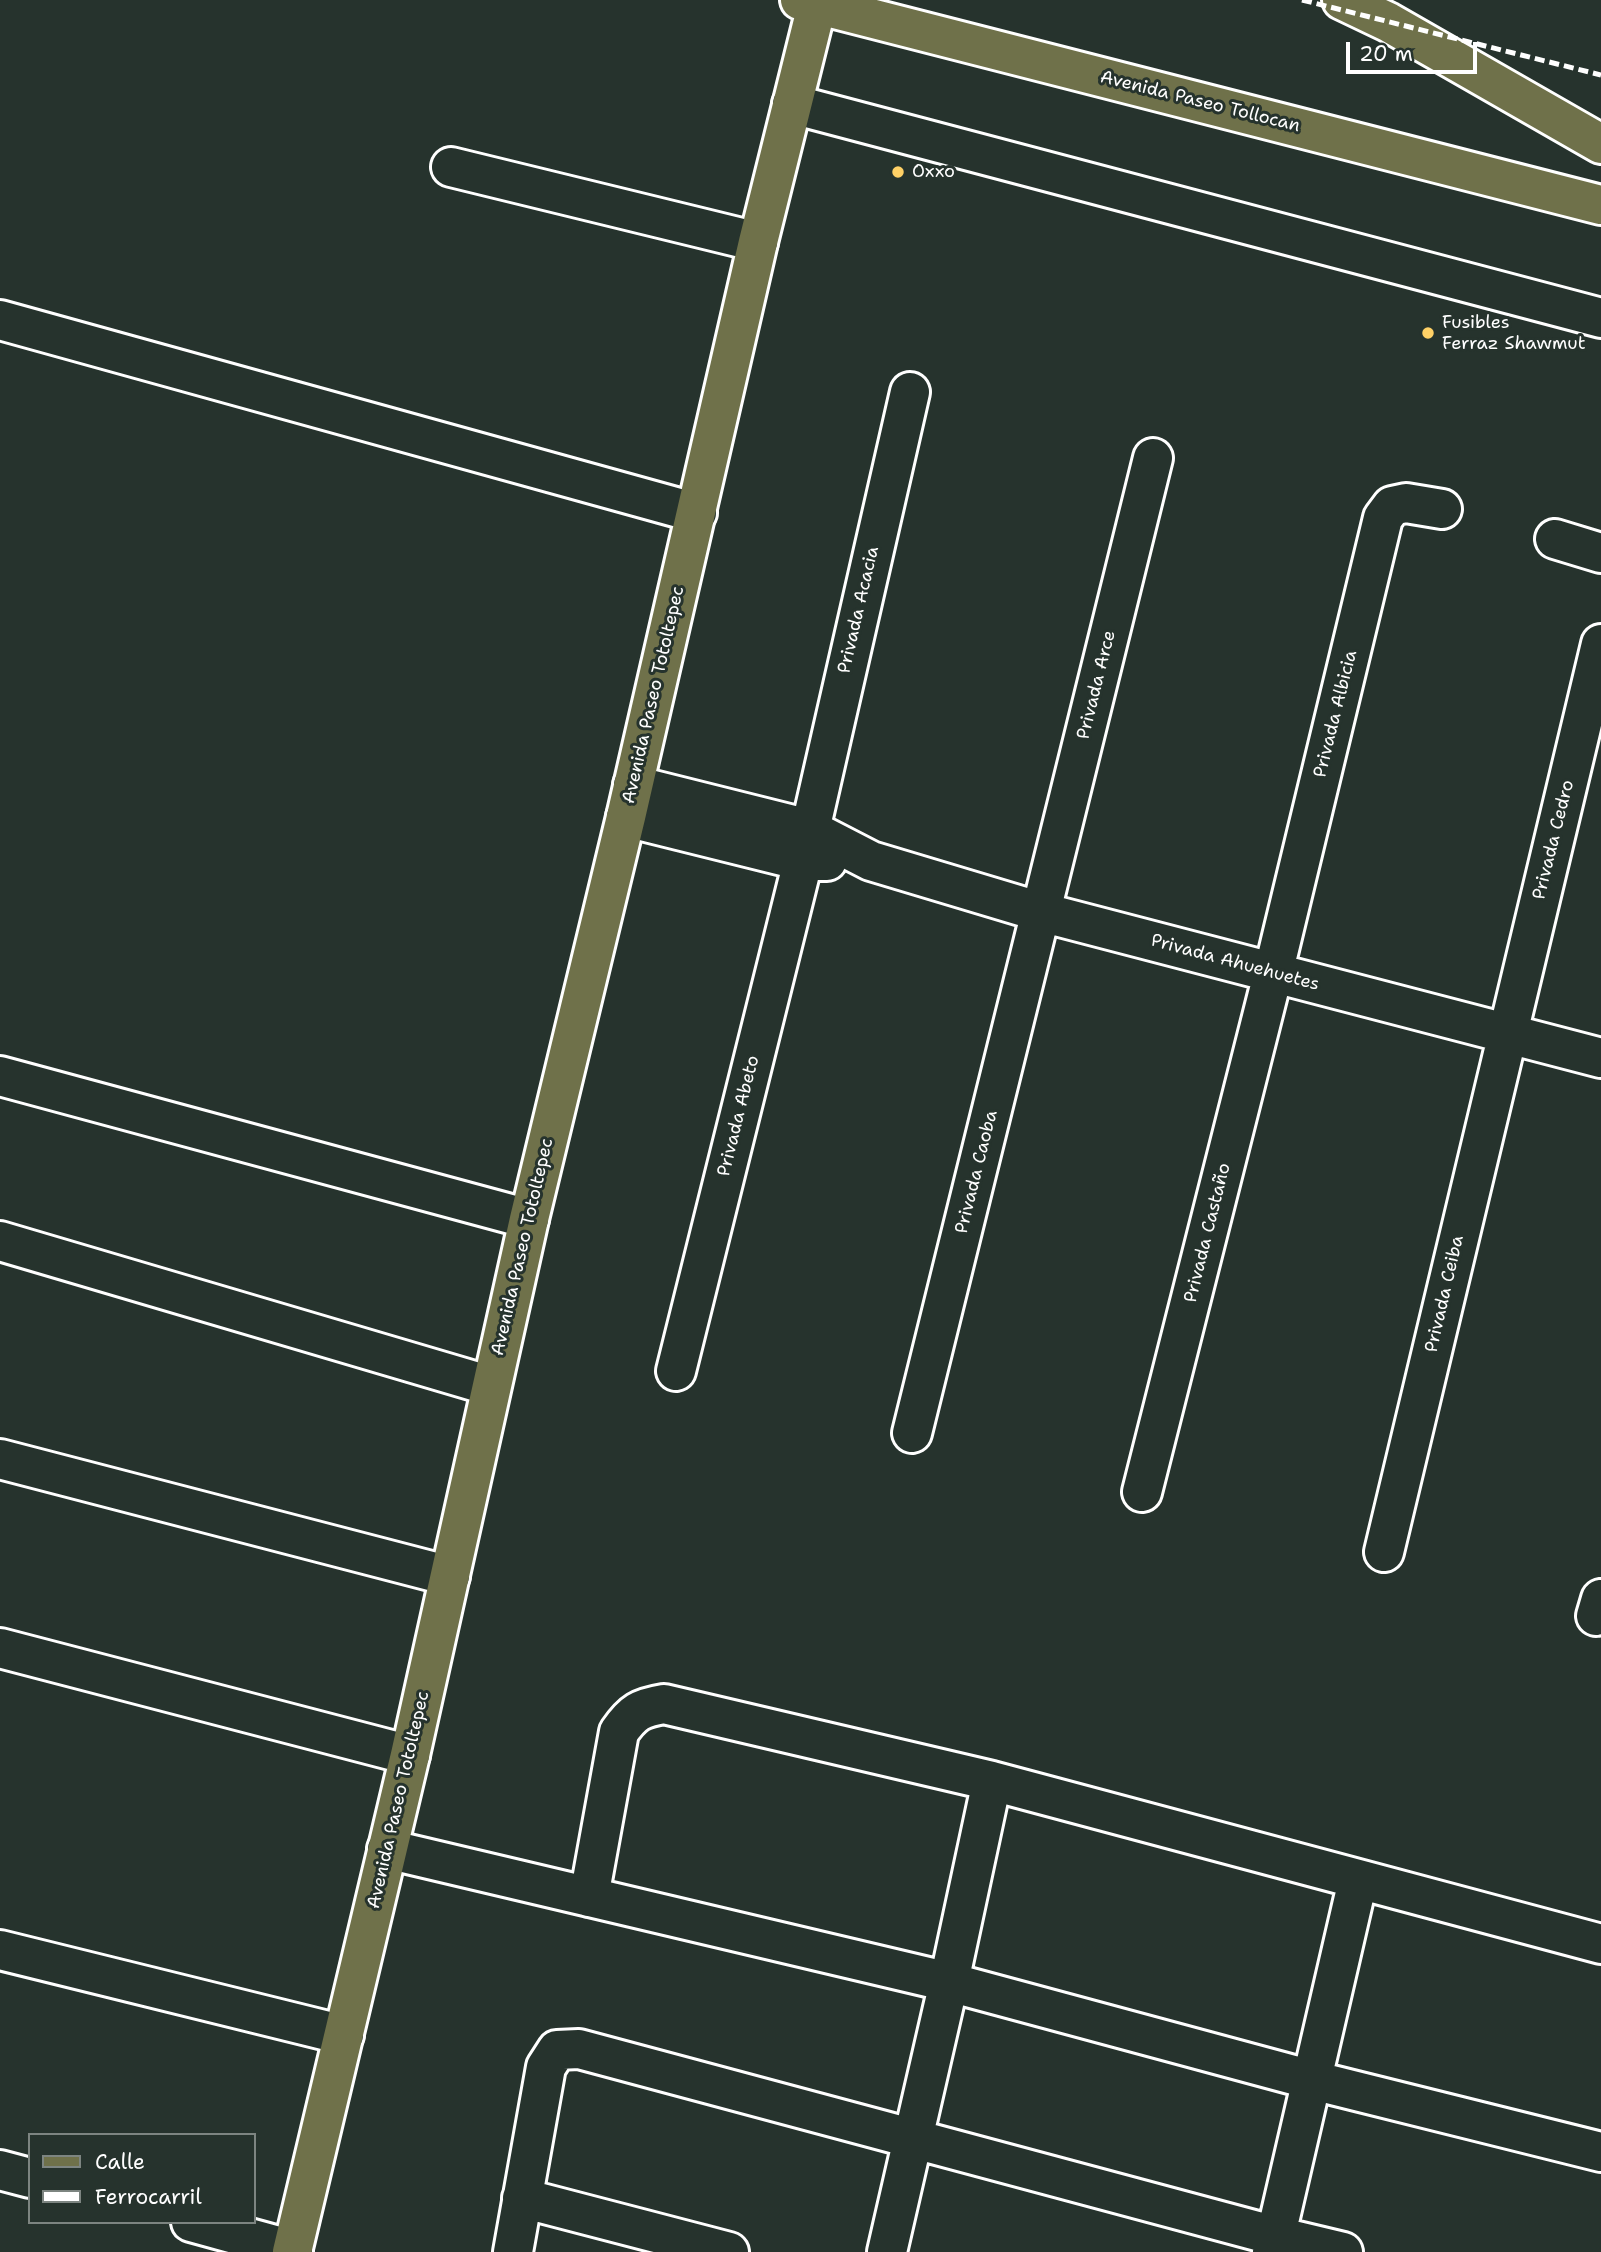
<!DOCTYPE html>
<meta charset="utf-8">
<style>
body{margin:0}
#map{position:relative;width:1601px;height:2252px;overflow:hidden;background:#26332d;font-family:"Shantell Sans",sans-serif}
canvas{display:block}
.legend{position:absolute;left:28px;top:2133px;width:228px;height:91px;box-sizing:border-box;background:#26332d;border:2px solid #7d8581;margin:0;padding:9px 12px;list-style:none;font-size:21px;color:#fff}
.legend li{display:flex;align-items:center;gap:14px;height:35px}
.legend b{width:35px;border:2px solid #7d8581}
.scale{position:absolute;left:1346px;top:42px;width:131px;height:32px;box-sizing:border-box;border:4px solid #fff;border-top:0;padding-left:9px;font-size:21px;line-height:24px;white-space:nowrap;color:#fff;-webkit-text-stroke:5px #26332d;paint-order:stroke}
</style>
<div id="map">
<canvas width="1601" height="2252"></canvas>
<ul class="legend">
<li><b style="height:9px;background:#6f714a"></b>Calle</li>
<li><b style="height:9px;background:#fff"></b>Ferrocarril</li>
</ul>
<div class="scale">20 m</div>
</div>
<script>
const ctx = document.querySelector('canvas').getContext('2d');
ctx.lineJoin = 'round';
function stroke(path, color, width, dash) {
  ctx.strokeStyle = color;
  ctx.lineWidth = width;
  ctx.lineCap = dash ? 'butt' : 'round';
  ctx.setLineDash(dash || []);
  ctx.stroke(path);
}
function drawText(font, color, halo, rows, align = 'center') {
  ctx.font = font + ' "Shantell Sans",sans-serif';
  ctx.lineWidth = 6;
  ctx.setLineDash([]);
  ctx.textBaseline = 'middle';
  ctx.strokeStyle = halo;
  ctx.fillStyle = color;
  for (const [text, x, y, turn = 0] of rows) {
    ctx.save();
    ctx.translate(x, y);
    ctx.rotate((+turn || 0) * Math.PI / 180);
    ctx.textAlign = isNaN(turn) ? turn : align;
    if (halo) ctx.strokeText(text, 0, 0);
    ctx.fillText(text, 0, 0);
    ctx.restore();
  }
}
const minor = new Path2D(`
 M792,104L1601,318
 M451,167L758,242
 M0,320L697,513
 M1555,539L1601,553
 M633,785L809,829L871,861L1041,912L1601,1058
 M626,817L803,861H827
 M0,1076L529,1219
 M0,1241L491,1386
 M676,1371L803,861L910,392
 M912,1433L1153,458
 M0,1459L450,1576
 M1142,1492L1273,974L1383,518L1392,506L1406,503L1442,509
 M1384,1552L1601,644
 M1596,1616L1601,1599
 M0,1648L410,1755
 M387,1849L949,1982L1312,2080L1601,2152
 M589,1897L619,1732C633,1712 640,1708 664,1704L992,1781L1601,1944
 M0,1950L344,2035
 M0,2170L30,2178
 M522,2198L729,2252
 M191,2222L293,2250
 M513,2252L546,2067L557,2050L579,2049L1276,2236L1343,2252
 M887,2252L949,1982L992,1781
 M1272,2252L1358,1880`);
const major = new Path2D(`
 M800,0L1601,205
 M292,2252L410,1755L529,1219L626,817L758,242L817,5`);
const highway = new Path2D(`
 M1342,0L1388,22L1601,144`);
stroke(minor, '#fff', 44);
stroke(major, '#fff', 44);
stroke(highway, '#fff', 44);
stroke(minor, '#26332d', 38);
stroke(major, '#6f714a', 38);
stroke(highway, '#6f714a', 38);
stroke(new Path2D(`
 M1302,0L1601,75`), '#fff', 5, [10, 5]);
for (const [x, y, r, color] of [
 [898,172,7,"#ffd166"],
 [1428,333,7,"#ffd166"]
]) {
  const dot = new Path2D();
  dot.arc(x, y, r, 0, 2 * Math.PI);
  ctx.fillStyle = color;
  ctx.fill(dot);
  stroke(dot, '#26332d', 2.5);
}
drawText('18px', '#fff', '#26332d', [
 ["Avenida Paseo Tollocan",1200,102,14],
 ["Privada Acacia",859,610,-77],
 ["Privada Arce",1097,685,-76],
 ["Avenida Paseo Totoltepec",654,695,-77],
 ["Privada Albicia",1336,714,-76],
 ["Privada Cedro",1554,840,-76],
 ["Privada Ahuehuetes",1235,963,15],
 ["Privada Abeto",739,1116,-76],
 ["Privada Caoba",977,1172,-76],
 ["Privada Castaño",1208,1233,-76],
 ["Avenida Paseo Totoltepec",523,1247,-77],
 ["Privada Ceiba",1445,1294,-77],
 ["Avenida Paseo Totoltepec",399,1800,-77]
]);
drawText('18px', '#fff', '#26332d', [
 ["Oxxo",912,172],
 ["Fusibles",1442,323],
 ["Ferraz Shawmut",1442,344]
], 'left');
</script>
